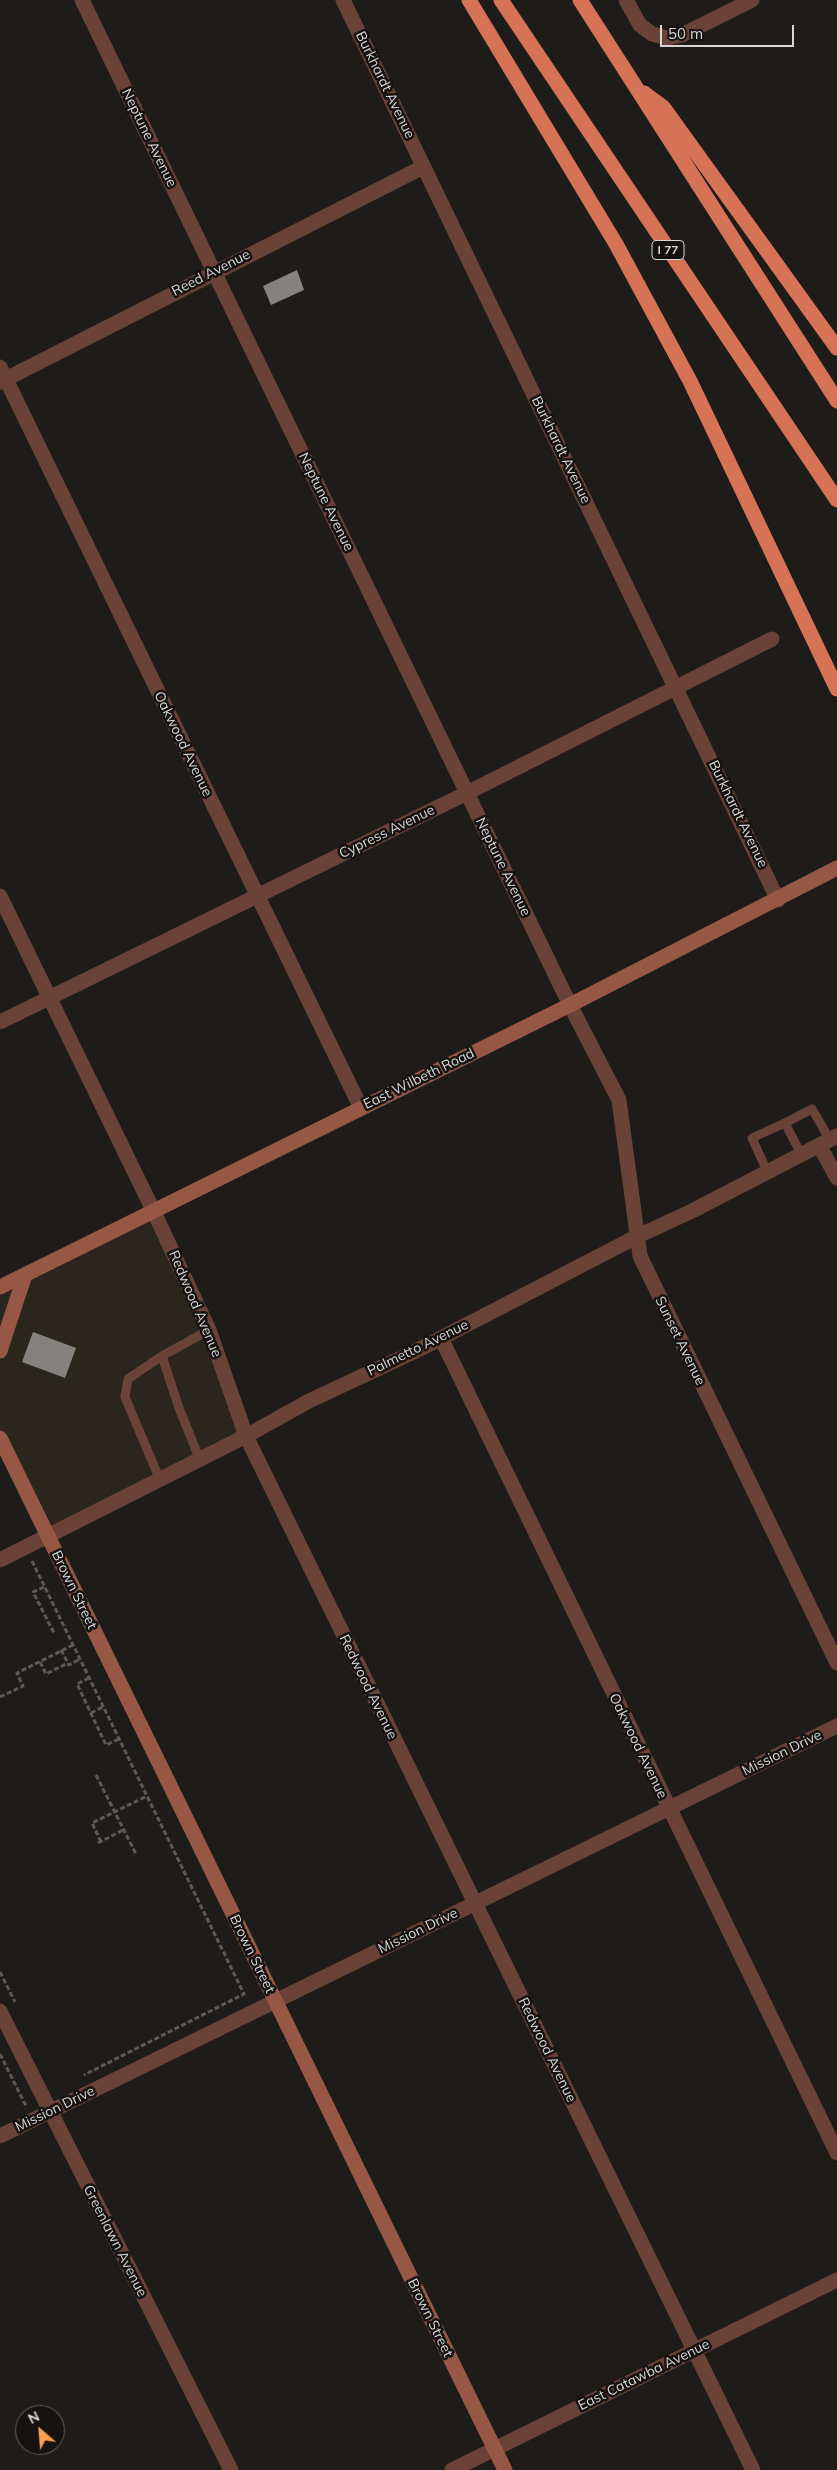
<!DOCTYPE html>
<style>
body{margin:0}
#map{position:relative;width:837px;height:2470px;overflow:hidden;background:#1e1c19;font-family:Mulish,sans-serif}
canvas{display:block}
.north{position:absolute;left:15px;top:2405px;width:50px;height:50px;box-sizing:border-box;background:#151311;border:1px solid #63615f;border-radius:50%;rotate:333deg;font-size:14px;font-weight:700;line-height:20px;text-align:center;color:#d8d7d5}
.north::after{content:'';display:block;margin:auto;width:18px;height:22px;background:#fb9e50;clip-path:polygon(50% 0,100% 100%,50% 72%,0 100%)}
.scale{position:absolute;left:660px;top:25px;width:134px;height:22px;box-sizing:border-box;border:2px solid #d8d7d5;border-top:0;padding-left:6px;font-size:15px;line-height:18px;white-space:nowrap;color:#d8d7d5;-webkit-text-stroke:4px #151311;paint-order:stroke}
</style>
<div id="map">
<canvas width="837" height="2470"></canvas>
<div class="north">N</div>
<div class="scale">50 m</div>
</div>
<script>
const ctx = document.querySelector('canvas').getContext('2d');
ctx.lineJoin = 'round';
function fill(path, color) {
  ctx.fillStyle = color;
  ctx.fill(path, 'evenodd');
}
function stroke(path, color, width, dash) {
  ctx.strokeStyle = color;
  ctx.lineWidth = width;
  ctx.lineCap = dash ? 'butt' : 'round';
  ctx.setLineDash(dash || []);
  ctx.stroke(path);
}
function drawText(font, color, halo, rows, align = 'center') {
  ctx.font = font + ' Mulish,sans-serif';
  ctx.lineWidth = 5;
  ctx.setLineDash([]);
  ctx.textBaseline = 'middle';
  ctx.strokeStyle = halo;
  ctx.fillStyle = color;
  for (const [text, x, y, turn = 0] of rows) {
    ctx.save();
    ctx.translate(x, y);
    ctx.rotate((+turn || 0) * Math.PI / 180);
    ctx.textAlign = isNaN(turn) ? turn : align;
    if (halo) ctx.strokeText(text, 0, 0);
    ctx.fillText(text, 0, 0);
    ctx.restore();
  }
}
fill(new Path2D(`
 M154,1212L246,1436L48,1537L0,1439V1287Z`), '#2a251d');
fill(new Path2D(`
 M297,270L304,290L271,305L263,286Z
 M33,1332L76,1348L65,1378L22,1362Z`), '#85817e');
stroke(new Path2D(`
 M32,1561L244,1994L84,2075
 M44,1587L33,1592L54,1633
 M61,1650L69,1665L80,1659
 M40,1662L46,1674L68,1663
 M89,1678L77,1684L106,1745L119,1739
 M0,1697L23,1686L17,1673L73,1645
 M91,1713L103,1707
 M96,1775L136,1854
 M101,1842L92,1823L147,1796
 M98,1843L123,1830
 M0,1972L15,2002
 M0,2054L25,2104L27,2103`), '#5c5a58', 3, [5, 2.5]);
stroke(new Path2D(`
 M785,1123L812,1109L830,1140
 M767,1171L752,1138L785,1123L801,1154
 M162,1356L179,1408L200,1460
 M160,1480L125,1397L128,1379L162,1356L209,1330`), '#6a4237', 9);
stroke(new Path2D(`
 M82,0L570,1005L619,1100L640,1256L837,1663
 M343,0L778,900
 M626,0L640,25L652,34L667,38L682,35L752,0
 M0,367L361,1108
 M0,382L423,167
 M0,896L154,1212L209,1330L246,1436L753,2470
 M0,1022L467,793L772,639
 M819,1145L837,1178
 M441,1338L837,2153
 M0,1560L246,1436L309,1401L420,1349L636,1237L692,1211L837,1136
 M0,2011L231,2470
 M0,2136L837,1726
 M452,2470L837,2280`), '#6a4237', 15);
stroke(new Path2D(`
 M0,1287L570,1005L837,868
 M0,1351L25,1275
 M0,1438L505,2470`), '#965744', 15);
stroke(new Path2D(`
 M469,0L616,244L690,381L837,689
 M501,0L837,500
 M580,0L837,401
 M644,93L663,107L837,348`), '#d67357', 15);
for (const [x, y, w] of [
 [668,250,32]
]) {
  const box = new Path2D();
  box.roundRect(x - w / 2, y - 9.5, w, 19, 4);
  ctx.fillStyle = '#151311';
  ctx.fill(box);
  stroke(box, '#d8d7d5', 1);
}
drawText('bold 12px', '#d8d7d5', null, [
 ["I 77",668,250]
]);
drawText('14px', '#d8d7d5', '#151311', [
 ["Burkhardt Avenue",385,85,64],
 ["Neptune Avenue",149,138,64],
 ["Reed Avenue",211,273,-27],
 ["Burkhardt Avenue",561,450,64],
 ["Neptune Avenue",326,502,64],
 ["Oakwood Avenue",183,744,64],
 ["Burkhardt Avenue",738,814,64],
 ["Cypress Avenue",387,832,-26],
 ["Neptune Avenue",503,867,64],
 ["East Wilbeth Road",419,1079,-26],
 ["Redwood Avenue",195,1304,67],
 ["Sunset Avenue",680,1341,64],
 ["Palmetto Avenue",418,1348,-26],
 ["Brown Street",74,1590,64],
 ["Redwood Avenue",368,1687,64],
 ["Oakwood Avenue",638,1746,64],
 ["Mission Drive",782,1753,-26],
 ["Mission Drive",418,1931,-26],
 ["Brown Street",252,1954,64],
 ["Redwood Avenue",547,2050,64],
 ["Mission Drive",55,2109,-26],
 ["Greenlawn Avenue",115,2241,63],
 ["Brown Street",430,2318,64],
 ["East Catawba Avenue",644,2375,-26]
]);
</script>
